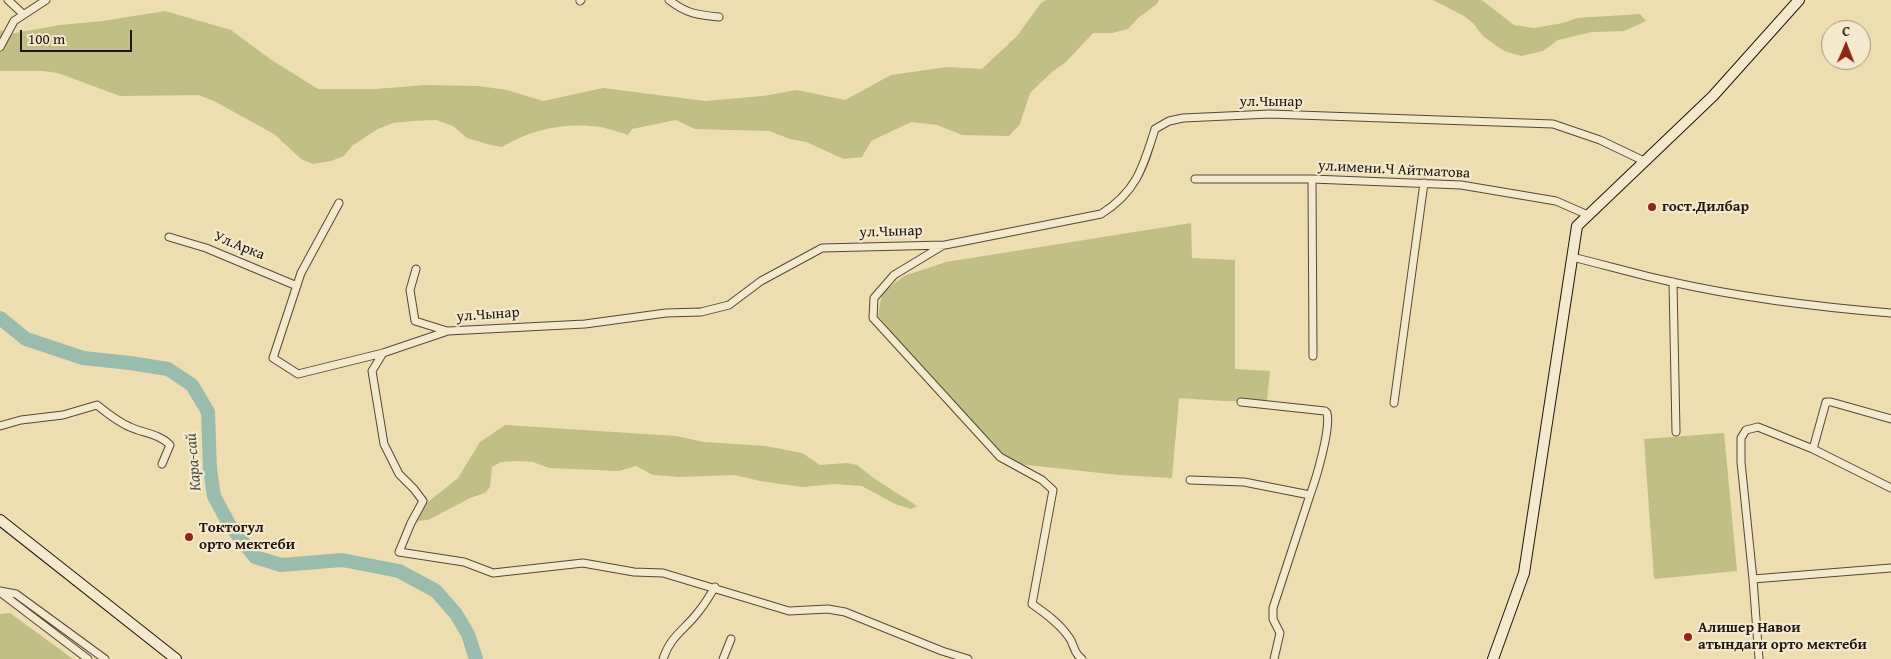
<!DOCTYPE html>
<meta charset="utf-8">
<style>
body{margin:0}
#map{position:relative;width:1891px;height:659px;overflow:hidden;background:#eeddb0;font-family:"Gentium Book Plus",serif}
canvas{display:block}
.north{position:absolute;left:1821px;top:20px;width:50px;height:50px;box-sizing:border-box;background:#f4e9cc;border:1px solid #a09581;border-radius:50%;rotate:1deg;font-size:14px;font-weight:700;line-height:20px;text-align:center;color:#221610}
.north::after{content:'';display:block;margin:auto;width:18px;height:22px;background:#8f2418;clip-path:polygon(50% 0,100% 100%,50% 72%,0 100%)}
.scale{position:absolute;left:20px;top:30px;width:112px;height:22px;box-sizing:border-box;border:2px solid #221610;border-top:0;padding-left:6px;font-size:15px;line-height:18px;white-space:nowrap;color:#221610;-webkit-text-stroke:4px #f4e9cc;paint-order:stroke}
</style>
<div id="map">
<canvas width="1891" height="659"></canvas>
<div class="north">С</div>
<div class="scale">100 m</div>
</div>
<script>
const ctx = document.querySelector('canvas').getContext('2d');
ctx.lineJoin = 'round';
function fill(path, color) {
  ctx.fillStyle = color;
  ctx.fill(path, 'evenodd');
}
function stroke(path, color, width, dash) {
  ctx.strokeStyle = color;
  ctx.lineWidth = width;
  ctx.lineCap = dash ? 'butt' : 'round';
  ctx.setLineDash(dash || []);
  ctx.stroke(path);
}
function drawText(font, color, halo, rows, align = 'center') {
  ctx.font = font + ' "Gentium Book Plus",serif';
  ctx.lineWidth = 4.5;
  ctx.setLineDash([]);
  ctx.textBaseline = 'middle';
  ctx.strokeStyle = halo;
  ctx.fillStyle = color;
  for (const [text, x, y, turn = 0] of rows) {
    ctx.save();
    ctx.translate(x, y);
    ctx.rotate((+turn || 0) * Math.PI / 180);
    ctx.textAlign = isNaN(turn) ? turn : align;
    if (halo) ctx.strokeText(text, 0, 0);
    ctx.fillText(text, 0, 0);
    ctx.restore();
  }
}
fill(new Path2D(`
 M1046,0H1159L1157,4L1138,18L1128,29L1112,33H1093L1066,62L1053,71L1030,93L1020,124L1009,136L962,135L937,125L911,122L871,141L862,157L844,159L806,142L790,139L769,131L695,129L676,120L632,129L628,135C619,132 610,129 601,127C568,122 530,129 502,147L491,145L467,138L453,126L436,120L413,121L393,123L378,129L353,145L344,156L331,161L313,164L301,159L274,134L214,101L198,95L120,96L58,73L43,71H0V30L9,34L60,25L103,21L165,11L231,30L270,59L318,89H376L425,85L478,86L507,90L543,101L603,88L705,101L763,96L797,90L845,100L891,75L947,67L982,69L1018,35L1040,4Z
 M1433,0H1482L1514,25L1534,28L1563,23L1577,18L1640,14L1646,21L1624,31L1592,32L1558,40L1543,51L1521,56L1504,51L1483,36L1473,23L1464,16Z
 M1191,223L1192,258L1235,260V369L1270,371L1267,401H1223L1179,398L1172,478L1119,475L1009,463L938,388L878,316L882,293L904,276L946,262Z
 M505,425L676,436L704,442L766,446L802,453L820,465L847,463L857,465L875,479L917,506L911,509L895,504L862,486L834,484L802,487L760,481L734,475L680,477L653,475L636,466L619,471L549,468L533,462L517,461L501,462L492,467L490,487L485,493L470,498L428,520L415,521L419,509L458,478L480,442Z
 M1724,433L1737,571L1654,579L1644,439Z
 M10,613L73,659H0V614Z`), '#c1be86');
stroke(new Path2D(`
 M0,318L26,339L83,358L130,363L168,369L192,385L208,412L210,469L214,496L229,524L255,557L281,565L342,560L399,571L436,591L456,614L468,634L476,659`), '#99bcac', 14);
const street = new Path2D(`
 M8,0L23,14
 M669,0C687,14 698,15 719,17
 M580,1L581,0
 M0,47L14,21L46,0
 M1195,179H1312L1461,185L1556,201L1588,215
 M1312,179L1313,356
 M339,203L301,273L273,358L298,374L383,353L448,331L585,324L666,313L701,312L729,305L761,281L822,248L945,245L1101,214C1136,192 1143,168 1155,129L1169,121L1183,118L1270,114L1553,124L1600,140L1644,161
 M169,237L206,248L297,286
 M942,246L894,275L874,298L873,318L1000,457L1042,480L1053,490L1032,604C1045,613 1059,623 1068,636C1075,644 1072,652 1082,659
 M1572,257C1605,265 1639,275 1672,282C1743,298 1818,307 1891,313
 M416,269L410,290L415,321L447,331
 M1673,282L1676,432
 M383,353L372,371L384,444L399,474L414,489L423,501L411,523L399,552L464,562L493,573L583,563L634,572L663,573L789,611L828,609L845,612L942,651L968,659
 M1394,403L1424,183
 M0,426L21,420L63,415L97,405C108,414 118,422 130,427C143,433 160,434 170,445L162,464
 M1813,449L1826,402H1831L1891,419
 M1190,480L1244,482L1310,495C1316,479 1331,429 1327,413L1325,411L1241,402
 M1753,579L1891,568
 M0,591L16,594L105,659
 M0,592L88,659
 M663,659C671,635 685,630 699,611C705,604 710,595 715,587
 M723,659L731,639
 M1274,659L1280,633L1273,619V608L1310,495
 M1759,659L1753,579L1741,462V438L1746,430L1758,427L1813,449L1891,488`);
const secondary = new Path2D(`
 M0,520L176,659
 M1493,659L1524,573L1577,226L1713,96L1799,0`);
stroke(street, '#554838', 9);
stroke(secondary, '#221610', 12);
stroke(street, '#f4e9cc', 7);
stroke(secondary, '#f4e9cc', 10);
for (const [x, y, r, color] of [
 [1652,207,5,"#8f2418"],
 [189,537,5,"#8f2418"],
 [1688,637,5,"#8f2418"]
]) {
  const dot = new Path2D();
  dot.arc(x, y, r, 0, 2 * Math.PI);
  ctx.fillStyle = color;
  ctx.fill(dot);
  stroke(dot, '#f4e9cc', 2);
}
drawText('15px', '#221610', '#f4e9cc', [
 ["ул.Чынар",1271,102],
 ["ул.имени.Ч Айтматова",1394,170,3],
 ["ул.Чынар",891,232,-2],
 ["Ул.Арка",239,246,22],
 ["ул.Чынар",488,315,-4]
]);
drawText('bold 15px', '#221610', '#f4e9cc', [
 ["гост.Дилбар",1662,207],
 ["Токтогул",199,528],
 ["орто мектеби",199,545],
 ["Алишер Навои",1698,628],
 ["атындаги орто мектеби",1698,645]
], 'left');
drawText('italic 16px', '#4c5047', '#f4e9cc', [
 ["Кара-сай",194,462,-95]
]);
</script>
